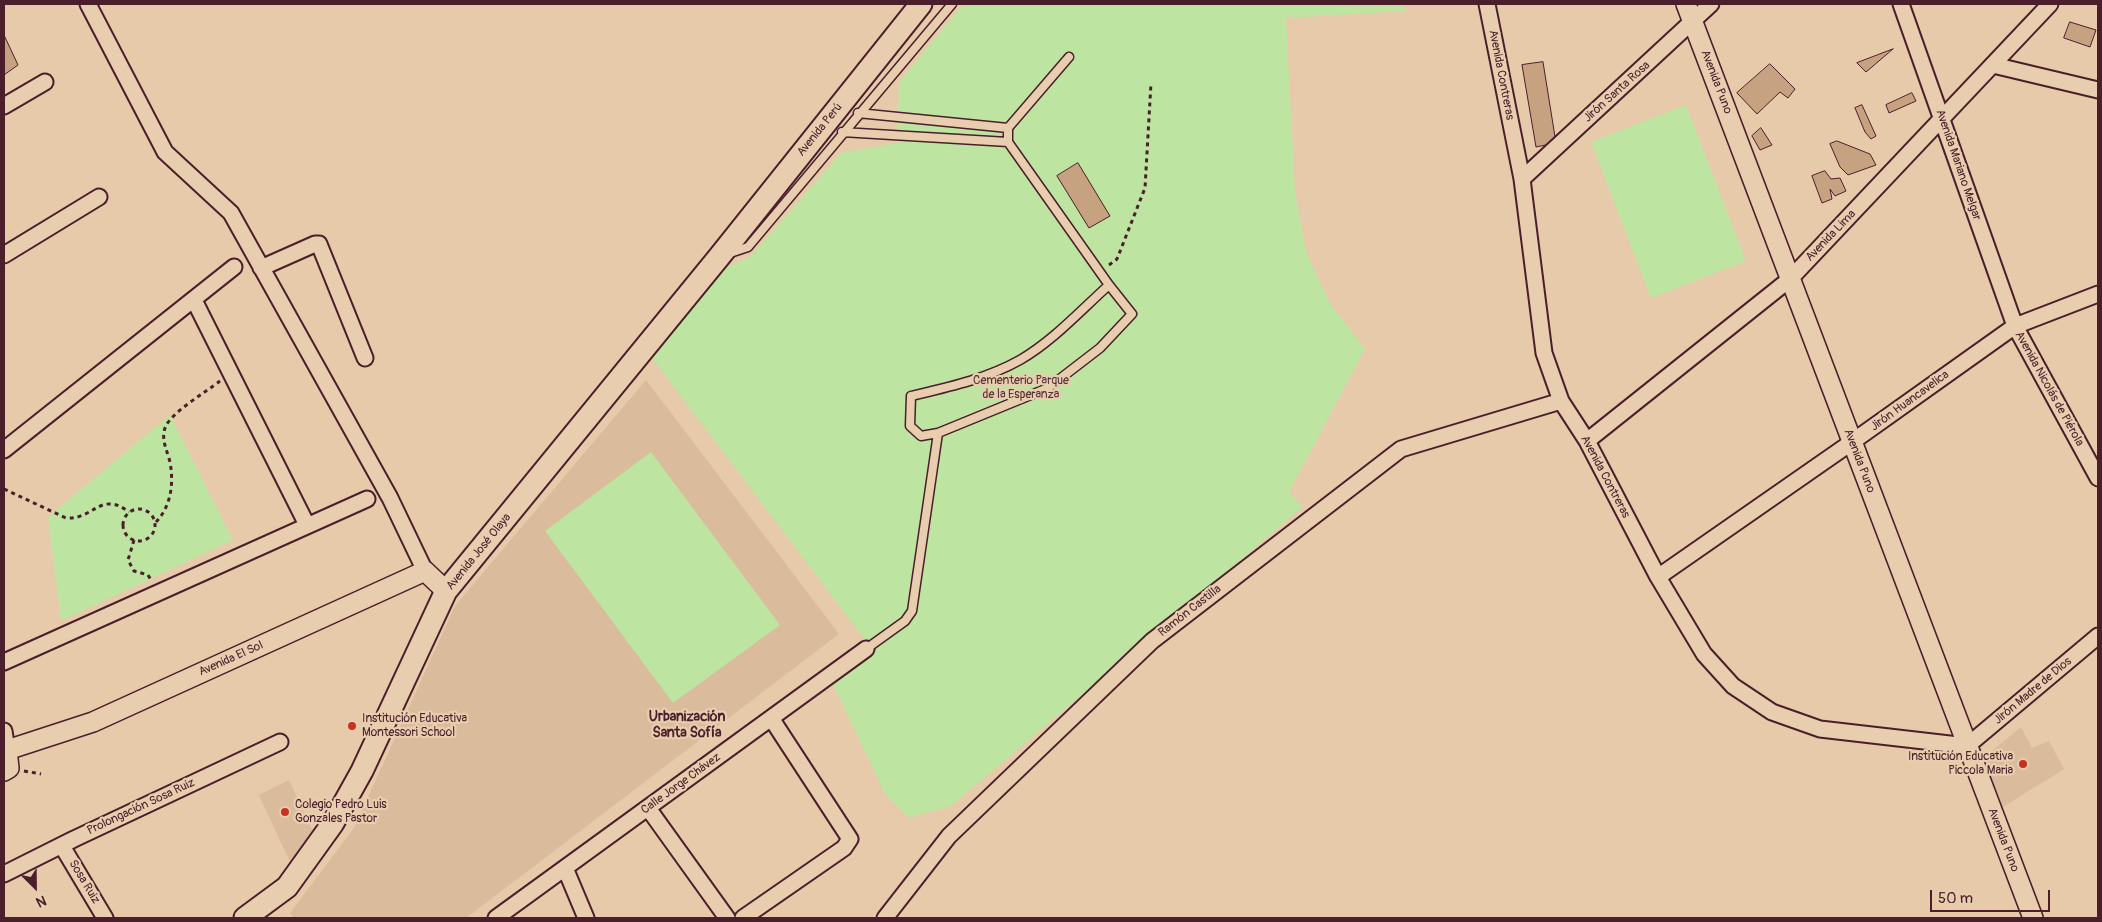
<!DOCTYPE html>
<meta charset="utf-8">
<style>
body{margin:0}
#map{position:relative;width:2102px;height:922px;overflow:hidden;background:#e7caaa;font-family:Pangolin,sans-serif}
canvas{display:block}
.frame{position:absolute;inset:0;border:5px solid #4a1f2b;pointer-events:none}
.north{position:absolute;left:10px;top:862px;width:50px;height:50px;-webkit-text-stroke:4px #e8cdaf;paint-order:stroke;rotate:157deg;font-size:14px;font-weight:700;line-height:20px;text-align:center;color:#4a1f2b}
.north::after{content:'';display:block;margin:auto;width:18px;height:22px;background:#4a1f2b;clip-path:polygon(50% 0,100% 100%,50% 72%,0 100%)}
.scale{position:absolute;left:1930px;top:890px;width:120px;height:22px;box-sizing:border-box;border:2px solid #4a1f2b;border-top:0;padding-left:6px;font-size:15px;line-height:18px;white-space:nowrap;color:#4a1f2b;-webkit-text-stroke:4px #e8cdaf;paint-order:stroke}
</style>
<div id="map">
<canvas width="2102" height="922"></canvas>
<div class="frame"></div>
<div class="north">N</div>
<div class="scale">50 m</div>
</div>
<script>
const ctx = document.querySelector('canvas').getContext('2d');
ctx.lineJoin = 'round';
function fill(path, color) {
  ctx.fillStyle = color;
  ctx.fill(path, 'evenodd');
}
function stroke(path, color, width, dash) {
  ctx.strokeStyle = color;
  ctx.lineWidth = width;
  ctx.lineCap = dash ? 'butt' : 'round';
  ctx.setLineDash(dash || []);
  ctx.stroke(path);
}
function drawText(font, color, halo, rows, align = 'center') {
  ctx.font = font + ' Pangolin,sans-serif';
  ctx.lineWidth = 4.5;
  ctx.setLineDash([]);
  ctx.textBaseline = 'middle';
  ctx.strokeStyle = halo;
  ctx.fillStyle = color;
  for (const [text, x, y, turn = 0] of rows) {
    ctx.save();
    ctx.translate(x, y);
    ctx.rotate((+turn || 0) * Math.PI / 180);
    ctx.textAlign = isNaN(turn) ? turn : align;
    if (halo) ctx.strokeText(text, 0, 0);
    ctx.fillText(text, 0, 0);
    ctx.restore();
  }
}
fill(new Path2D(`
 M646,380L839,634L466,918H294L290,913L354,828L455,606Z
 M2021,727L2032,748L2049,741L2064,769L2003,807L1983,758Z
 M289,780L312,830L290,862L259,795Z`), '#dabb9c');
fill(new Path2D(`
 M963,4H1403L1406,11L1286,18L1295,191L1306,252L1331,305L1365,349L1289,492L1303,507L951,806L909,818L885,794L833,684L875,653L649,354L720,270L750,257L841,153L897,143L899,82Z
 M1686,105L1746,261L1651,298L1591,142Z
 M170,415L233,540L61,621L48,517Z
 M651,452L780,625L673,703L545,531Z`), '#bde5a1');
const building = new Path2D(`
 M2070,22L2096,30L2090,47L2064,38Z
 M4,35L18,65L4,75Z
 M1893,49L1866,72L1857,63Z
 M1543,62L1556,143L1536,147L1522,65Z
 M1770,64L1795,89L1788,98L1780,92L1757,114L1737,93Z
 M1912,93L1916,101L1889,113L1886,105Z
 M1862,105L1876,136L1871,139L1865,132L1855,108Z
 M1761,128L1772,145L1760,150L1752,136Z
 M1837,141L1870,154L1876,165L1848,175L1840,167L1830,144Z
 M1078,163L1110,216L1089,228L1057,176Z
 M1825,171L1831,179L1840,178L1846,191L1835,196L1830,189L1832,199L1822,203L1812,176Z`);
fill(building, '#c7a281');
stroke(building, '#4a1f2b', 1);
const service = new Path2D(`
 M1069,57L1008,128V142L1109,285L1132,314L1100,348L1048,388L938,433L921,436L910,426L911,396C949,387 986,379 1020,360C1053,341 1081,310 1109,285
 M858,113L1008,128
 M842,132L1008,142
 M730,253L748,247L952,4
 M866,649L905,621L912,611L938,433`);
const minor = new Path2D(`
 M88,4L165,152L231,213L390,498L425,571
 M1487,4L1522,179L1544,353L1561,401L1587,441L1658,577L1704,654L1733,686L1772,712L1820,729L1967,746L2098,636
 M1901,4L2015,326L2098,478
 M1993,65L2098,90
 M4,106L45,82
 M1522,179L1711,4
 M4,255L99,197
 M261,268L315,244H319L365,358
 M194,300L307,525
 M1587,441L1790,279L2050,4
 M4,450L234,267
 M1658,577L1852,442L2015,326L2098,294
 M4,662L367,499
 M4,731L7,750
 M648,808L727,918
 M62,846L105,918
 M565,868L586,918
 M4,874L74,839L280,742
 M496,918L866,649
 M743,918L844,848L850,839L771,718
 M885,918L949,836L1152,641L1401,449L1561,401`);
const tertiary = new Path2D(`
 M1686,4L2033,918
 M4,751L93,722L425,571L446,591
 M4,771L9,768L7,750`);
const secondary = new Path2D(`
 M245,918L287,887L333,823L362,771L446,591L719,257L921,4`);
stroke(service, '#4a1f2b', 11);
stroke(minor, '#4a1f2b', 19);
stroke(tertiary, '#4a1f2b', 22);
stroke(secondary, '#4a1f2b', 25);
stroke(new Path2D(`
 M1109,265L1117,259L1145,188L1151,83
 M4,489L66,518C94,520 100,490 129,512
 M123 525a16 16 0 1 1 32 0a16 16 0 1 1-32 0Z
 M156,522C171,506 174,484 170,462C167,450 161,440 165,428C170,413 206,392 220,381
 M134,540L128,560L134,571L148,575L151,580
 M24,771L41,774`), '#4a1f2b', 3, [4, 4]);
stroke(service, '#e8cdaf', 8);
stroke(minor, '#e8cdaf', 15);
stroke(tertiary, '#e8cdaf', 19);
stroke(secondary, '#e8cdaf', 21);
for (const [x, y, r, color] of [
 [352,726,5,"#c8321e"],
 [2023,764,5,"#c8321e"],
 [285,812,5,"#c8321e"]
]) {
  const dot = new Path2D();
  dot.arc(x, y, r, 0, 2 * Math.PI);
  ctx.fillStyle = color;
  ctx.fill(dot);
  stroke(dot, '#e8cdaf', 2);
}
drawText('12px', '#4a1f2b', '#e8cdaf', [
 ["Avenida Contreras",1501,75,79],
 ["Avenida Puno",1716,82,69],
 ["Jirón Santa Rosa",1617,92,-42],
 ["Avenida Perú",820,130,-51],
 ["Avenida Mariano Melgar",1958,165,71],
 ["Avenida Lima",1831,236,-46],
 ["Avenida Nicolás de Piérola",2049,389,61],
 ["Jirón Huancavelica",1910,401,-36],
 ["Avenida Puno",1859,461,69],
 ["Avenida Contreras",1605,477,62],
 ["Avenida José Olaya",479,552,-51],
 ["Ramón Castilla",1190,611,-38],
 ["Avenida El Sol",231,659,-24],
 ["Jirón Madre de Dios",2033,691,-40],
 ["Calle Jorge Chávez",681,784,-36],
 ["Prolongación Sosa Ruiz",141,807,-25],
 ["Avenida Puno",2003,840,69],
 ["Sosa Ruiz",84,882,59]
]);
drawText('12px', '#563337', '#e8cdaf', [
 ["Cementerio Parque",1021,381],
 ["de la Esperanza",1021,395]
]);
drawText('12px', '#4a1f2b', '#e8cdaf', [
 ["Institución Educativa",362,719],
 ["Montessori School",362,733],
 ["Institución Educativa",2013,757,"right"],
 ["Piccola Maria",2013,771,"right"],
 ["Colegio Pedro Luis",295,805],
 ["Gonzales Pastor",295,819]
], 'left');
drawText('bold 14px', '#4a1f2b', '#e8cdaf', [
 ["Urbanización",687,717],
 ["Santa Sofía",687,733]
]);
</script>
